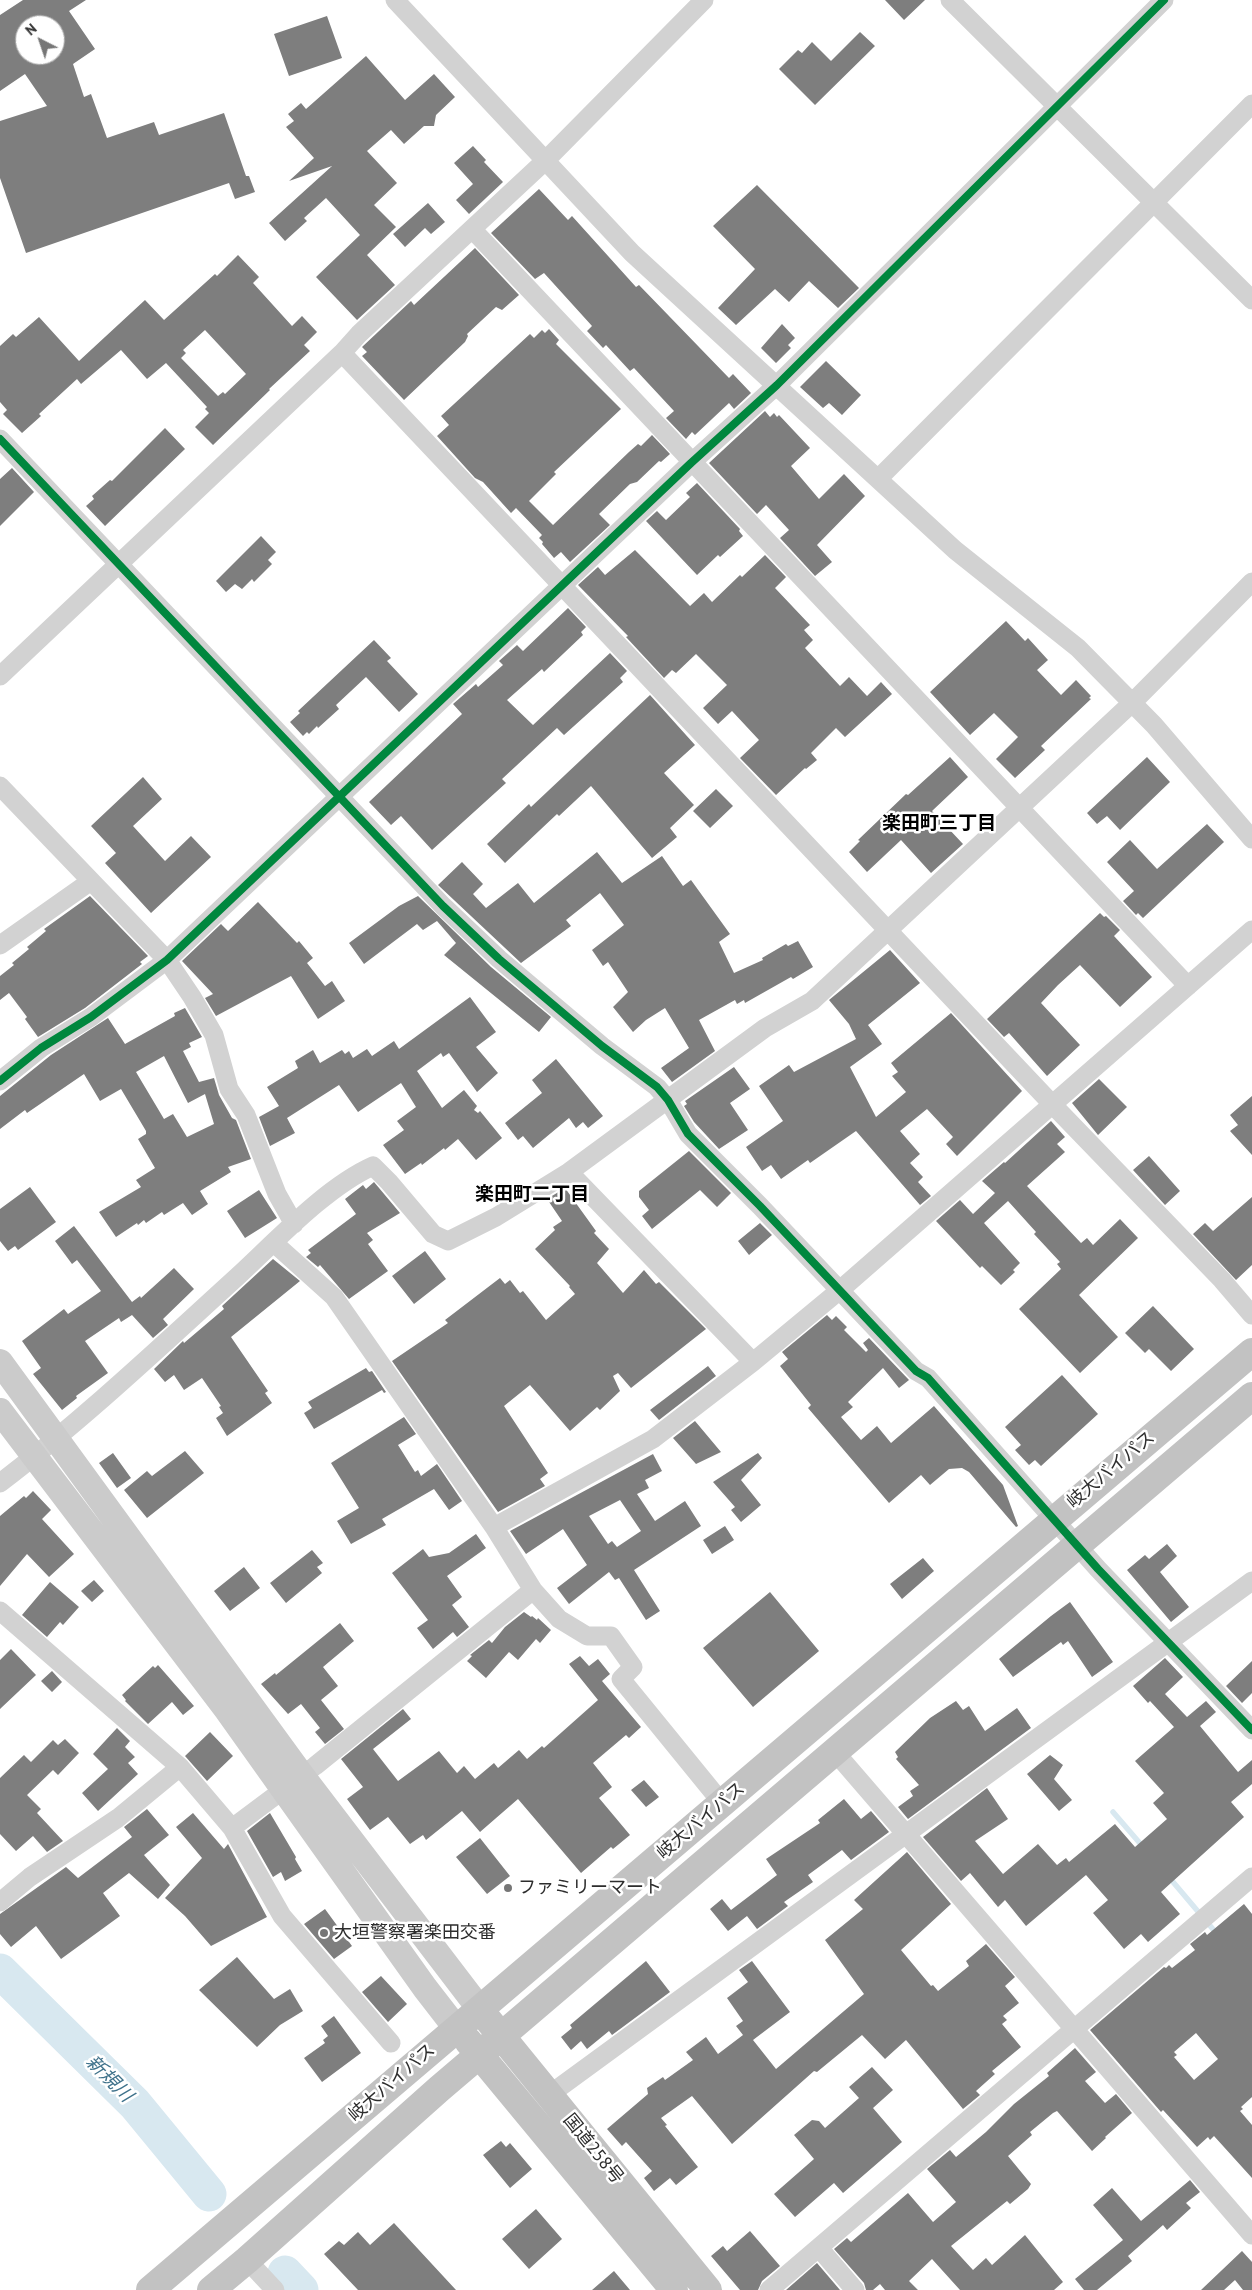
<!DOCTYPE html>
<meta charset="utf-8">
<style>
body{margin:0}
#map{position:relative;width:1252px;height:2290px;overflow:hidden;background:#fff;font-family:"PT Sans",sans-serif}
canvas{display:block}
.north{position:absolute;left:15px;top:15px;width:50px;height:50px;box-sizing:border-box;background:#fff;border:1px solid #ababab;border-radius:50%;rotate:319deg;font-size:14px;font-weight:700;line-height:20px;text-align:center;color:#2d2d2d}
.north::after{content:'';display:block;margin:auto;width:18px;height:22px;background:#767676;clip-path:polygon(50% 0,100% 100%,50% 72%,0 100%)}
</style>
<div id="map">
<canvas width="1252" height="2290"></canvas>
<div class="north">N</div>
</div>
<script>
const ctx = document.querySelector('canvas').getContext('2d');
ctx.lineJoin = 'round';
function stroke(path, color, width, dash) {
  ctx.strokeStyle = color;
  ctx.lineWidth = width;
  ctx.lineCap = dash ? 'butt' : 'round';
  ctx.setLineDash(dash || []);
  ctx.stroke(path);
}
function fill(path, color) {
  ctx.fillStyle = color;
  ctx.fill(path, 'evenodd');
}
function drawText(font, color, halo, rows, align = 'center') {
  ctx.font = font + ' "PT Sans","Noto Sans JP",sans-serif';
  ctx.lineWidth = 5;
  ctx.setLineDash([]);
  ctx.textBaseline = 'middle';
  ctx.strokeStyle = halo;
  ctx.fillStyle = color;
  for (const [text, x, y, turn = 0] of rows) {
    ctx.save();
    ctx.translate(x, y);
    ctx.rotate((+turn || 0) * Math.PI / 180);
    ctx.textAlign = isNaN(turn) ? turn : align;
    if (halo) ctx.strokeText(text, 0, 0);
    ctx.fillText(text, 0, 0);
    ctx.restore();
  }
}
stroke(new Path2D(`
 M1113,1812L1144,1848
 M1168,1876L1217,1934`), '#d8e8f0', 5.5);
stroke(new Path2D(`
 M0,1971L135,2104L209,2194
 M285,2273L301,2290`), '#d8e8f0', 35);
fill(new Path2D(`
 M23,0H86L69,11L95,49L73,64L84,97L91,94L107,138L154,122L159,135L224,113L246,176H249L255,192L235,199L229,183L26,253L0,178V121L47,106L25,74L0,91V15ZM25,25H55V55H25Z
 M885,0H925L904,20Z
 M327,16L342,58L289,76L274,34Z
 M860,32L875,46L815,105L779,69L798,50L802,53L812,42L831,61Z
 M366,56L405,100L434,74L455,97L436,115L434,126H424L404,144L391,130L367,151L397,183L374,205L396,227L367,255L395,285L357,320L316,277L360,235L326,198L304,218L307,221L285,241L269,223L332,166L289,181L314,158L286,127L294,121L288,114L301,103L306,109Z
 M473,146L486,160L484,162L503,182L469,214L456,200L473,184L454,163Z
 M757,185L859,288L838,308L809,281L789,302L775,289L736,325L718,308L755,269L713,226Z
 M539,189L568,220L572,216L636,287L639,285L729,378L733,374L751,393L734,409L729,403L695,435L692,432L686,439L666,418L674,411L634,368L630,371L606,345L603,348L587,331L592,326L544,273L535,279L491,233Z
 M428,203L445,222L431,234L425,228L405,247L393,234Z
 M475,248L519,295L502,310L496,307L467,334L468,336L465,342L404,400L362,356L367,352L362,347L411,301L414,305Z
 M238,255L259,277L253,283L292,326L302,316L317,332L304,345L310,351L269,389L270,390L213,445L195,427L209,413L205,409L207,407L166,363L147,379L121,350L81,384L77,379L39,414L41,416L22,433L3,414L7,410L0,402V346L13,334L16,337L39,317L79,361L145,300L164,320L215,274L217,276ZM205,330L246,374L225,394L223,392L218,396L181,358L186,353L183,350Z
 M782,324L795,338L788,345L791,348L776,363L761,348Z
 M549,329L559,340L556,344L621,409L554,472L556,474L529,501L553,525L629,452L638,444L641,446L652,435L670,454L661,462L659,461L637,482L630,484L599,514L610,525L570,562L561,552L554,558L542,544L543,542L539,538L542,535L516,508L511,513L483,482L475,478L437,436L449,425L441,416L530,334L534,338L542,330L545,333Z
 M826,361L861,395L842,415L829,403L823,408L800,387Z
 M765,411L770,417L774,413L777,417L779,415L810,448L791,466L819,499L844,474L865,496L817,545L832,562L815,576L780,538L789,530L766,505L757,514L709,463Z
 M165,428L185,449L105,526L86,506L94,499L92,496L110,480L112,481Z
 M12,468L34,492L0,526V479Z
 M697,483L740,529L739,531L743,536L720,557L718,555L697,575L646,521L657,511L666,520L690,497L686,493Z
 M261,536L276,552L268,560L272,564L254,582L252,579L242,589L235,584L226,592L216,581Z
 M635,550L690,606L704,593L712,602L740,575L742,577L765,555L786,577L775,588L810,625L804,630L813,640L805,648L840,686L849,677L867,696L881,682L892,694L845,737L836,728L811,753L817,760L806,769L805,768L776,795L740,758L759,740L732,711L718,724L703,708L727,685L696,654L676,673L672,670L664,678L626,637L628,636L578,585L598,567L605,575Z
 M568,608L586,627L581,632L583,635L544,672L542,669L507,700L533,725L610,653L627,671L620,678L623,682L564,735L557,728L502,779L506,783L432,850L401,816L391,825L369,802L462,714L453,704L476,684L478,687L503,665L499,661L517,645L523,651Z
 M1006,621L1025,641L1028,638L1048,660L1037,670L1061,695L1076,680L1091,696L1089,698L1091,699L1041,746L1045,750L1015,778L996,759L1018,737L994,713L970,735L930,692Z
 M374,640L391,658L387,661L418,694L399,712L366,677L336,705L339,709L318,728L317,726L309,734L307,732L303,736L290,722L300,713L298,711Z
 M650,695L695,745L664,773L694,805L670,828L677,837L652,858L591,786L559,816L557,814L505,863L487,844L529,804L531,807Z
 M950,757L968,777L932,811L963,844L931,873L901,840L867,872L849,852L860,841L858,840L906,794L908,795Z
 M1147,757L1170,782L1120,830L1107,816L1097,824L1087,813Z
 M143,777L162,799L133,826L165,861L191,836L211,857L151,913L105,863L116,853L91,826Z
 M716,789L733,806L710,828L693,811Z
 M1207,824L1224,842L1143,918L1138,913L1136,915L1123,901L1134,891L1107,862L1130,840L1157,869Z
 M597,852L622,883L662,856L683,886L691,880L730,934L719,942L734,973L763,960L762,958L786,944L788,946L798,941L813,967L793,979L791,977L745,1003L744,1000L737,1004L735,1000L699,1020L715,1051L672,1082L661,1068L689,1048L665,1008L646,1020L633,1032L613,1007L628,992L608,962L603,966L592,950L624,925L600,893L566,920L571,926L521,963L438,885L462,862L483,884L473,894L486,908L518,883L534,903Z
 M90,896L148,956L140,962L142,964L85,1008L38,1037L25,1019L27,1017L9,993L0,1000V976L14,965L12,963L29,949L27,947L46,931L44,929Z
 M418,896L491,967L551,1017L539,1032L444,955L456,943L437,921L423,930L417,924L364,964L349,943L399,906Z
 M258,902L297,943L299,941L313,958L307,963L325,986L332,981L345,1001L318,1019L291,976L216,1016L205,998L213,994L182,961L221,924L228,931Z
 M1100,913L1104,917L1106,916L1120,930L1114,936L1152,977L1120,1007L1080,965L1058,985L1041,1003L1080,1045L1047,1076L1009,1033L1004,1037L987,1019Z
 M890,950L920,983L868,1025L882,1044L850,1067L876,1117L906,1092L892,1076L898,1072L891,1063L951,1013L1022,1091L957,1156L946,1144L953,1137L927,1109L900,1131L920,1154L910,1163L923,1177L918,1182L931,1196L920,1205L856,1131L810,1163L808,1160L781,1179L771,1165L762,1171L746,1147L783,1121L759,1086L789,1065L794,1072L856,1039L849,1024L829,1000Z
 M470,997L496,1032L476,1047L498,1073L477,1092L449,1053L443,1057L441,1053L417,1071L442,1108L464,1090L477,1106L474,1110L478,1113L480,1111L502,1138L476,1160L458,1139L445,1150L444,1148L422,1165L421,1163L405,1174L383,1145L404,1130L397,1121L416,1107L401,1083L358,1112L339,1085L287,1118L295,1133L270,1146L259,1117L279,1106L267,1087L298,1068L295,1061L313,1050L320,1063L342,1050L345,1054L349,1051L353,1058L367,1049L372,1056L394,1041L399,1049Z
 M185,1008L202,1037L189,1043L191,1047L183,1051L199,1082L214,1078L219,1095L232,1118L236,1120L251,1159L228,1167L231,1172L200,1191L208,1204L192,1215L183,1203L164,1215L162,1212L146,1223L144,1220L138,1225L137,1223L116,1237L99,1212L141,1187L136,1180L155,1168L138,1139L146,1134V1131L121,1089L100,1101L84,1074L27,1113L25,1110L0,1129V1096L51,1055L108,1018L125,1044L175,1016L174,1013ZM164,1056L188,1103L205,1094L214,1124L187,1137L173,1114L164,1119L136,1072Z
 M556,1059L603,1116L588,1128L583,1122L576,1128L569,1118L533,1148L523,1136L518,1140L505,1123L542,1093L532,1080Z
 M734,1067L750,1089L730,1103L748,1130L719,1149L694,1122L684,1106L687,1104L685,1101Z
 M1099,1079L1127,1107L1098,1135L1072,1103Z
 M1252,1096V1155L1230,1131L1238,1125L1230,1115Z
 M1051,1121L1065,1137L1057,1144L1065,1152L1027,1186L1081,1243L1087,1238L1093,1245L1120,1219L1138,1238L1079,1295L1118,1337L1080,1373L1019,1309L1061,1269L1057,1264L1060,1262L1034,1234L1036,1232L1008,1201L984,1223L1020,1263L1013,1270L1015,1272L1001,1285L982,1266L980,1268L936,1221L960,1200L973,1214L995,1193L982,1181L1004,1162L1005,1163Z
 M689,1151L731,1193L717,1207L700,1190L652,1229L642,1216L649,1210L639,1197V1191Z
 M1149,1156L1180,1191L1165,1205L1133,1170Z
 M374,1182L400,1213L367,1233L373,1240L368,1244L388,1271L349,1299L320,1265L318,1267L306,1257L311,1253L308,1250L356,1214L345,1199L363,1185L366,1189Z
 M30,1187L56,1222L18,1250L15,1246L8,1251L0,1241V1209Z
 M565,1188L596,1231L594,1233L609,1249L597,1263L623,1293L644,1270L656,1284L659,1282L706,1329L631,1388L618,1373L613,1376L620,1391L600,1410L597,1407L570,1431L530,1385L504,1406L548,1473L540,1479L545,1486L498,1512L392,1361L448,1323L445,1320L500,1278L505,1284L510,1280L520,1293L523,1291L546,1320L575,1294L569,1287L570,1286L535,1249L555,1230L553,1227L562,1221L547,1199Z
 M259,1190L277,1218L245,1238L227,1211Z
 M1252,1197V1265L1236,1280L1193,1234L1205,1223L1213,1231Z
 M760,1223L772,1235L749,1255L738,1241Z
 M74,1226L132,1302L140,1296L141,1298L174,1268L194,1289L163,1319L168,1325L153,1338L132,1315L121,1322L119,1318L85,1341L108,1373L76,1396L77,1398L62,1410L33,1374L41,1368L22,1341L64,1309L68,1314L101,1291L77,1260L72,1264L55,1241Z
 M425,1251L446,1279L414,1304L392,1276Z
 M273,1259L300,1281L231,1337L268,1391L265,1393L272,1403L227,1436L216,1418L223,1413L219,1407L221,1406L202,1378L184,1390L174,1375L165,1382L154,1369L183,1341L184,1343L224,1309L222,1306Z
 M1153,1306L1194,1349L1171,1371L1149,1349L1145,1353L1125,1333Z
 M827,1315L832,1320L836,1316L847,1327L844,1330L866,1352L868,1350L863,1343L869,1338L909,1380L899,1388L883,1368L848,1402L853,1407L841,1417L861,1440L877,1426L891,1443L934,1406L1003,1485L1018,1526L1016,1527L969,1472L962,1468L949,1469L930,1485L921,1475L889,1503L808,1408L811,1405L780,1366L788,1359L782,1352Z
 M708,1366L716,1376L659,1420L650,1410Z
 M366,1368L369,1372L372,1371L386,1392L384,1393L382,1390L314,1429L304,1413L312,1408L308,1402Z
 M1062,1375L1098,1414L1041,1466L1035,1460L1029,1465L1015,1450L1021,1445L1005,1427Z
 M404,1417L416,1434L398,1445L415,1472L418,1470L421,1476L437,1464L462,1501L449,1510L434,1489L382,1519L386,1525L351,1544L337,1521L359,1508L331,1463Z
 M695,1421L721,1452L696,1464L673,1438Z
 M185,1451L204,1473L147,1518L124,1490L147,1471L152,1476Z
 M113,1453L131,1478L117,1488L99,1463Z
 M758,1453L762,1458L741,1480L761,1505L741,1522L731,1510L735,1507L713,1482Z
 M653,1454L662,1471L645,1480L649,1488L637,1494L655,1521L685,1501L701,1526L634,1570L660,1611L646,1620L619,1578L615,1580L609,1572L569,1604L557,1588L587,1565L563,1529L526,1554L510,1531ZM620,1500L641,1531L617,1547L612,1541L608,1544L589,1516Z
 M33,1491L51,1510L42,1519L74,1554L49,1577L27,1554L0,1586V1516L24,1496L26,1498Z
 M725,1526L734,1540L712,1554L703,1540Z
 M476,1534L486,1548L447,1576L462,1597L452,1605L469,1627L457,1637L453,1632L433,1649L417,1628L428,1620L392,1573L423,1549L429,1557L449,1553Z
 M1167,1544L1177,1556L1160,1572L1189,1607L1171,1622L1127,1570L1145,1555L1149,1559Z
 M312,1550L323,1563L317,1567L322,1573L286,1603L270,1583Z
 M923,1558L934,1571L902,1599L890,1584Z
 M244,1567L260,1588L230,1611L214,1591Z
 M94,1580L104,1591L92,1602L81,1591Z
 M50,1582L79,1607L63,1625L60,1622L47,1637L22,1615Z
 M770,1592L819,1651L753,1707L703,1648Z
 M1070,1602L1113,1662L1092,1677L1068,1641L1063,1645L1061,1642L1013,1677L999,1659L1051,1616Z
 M524,1612L531,1617L532,1616L537,1620L538,1618L551,1630L540,1643L536,1639L518,1660L509,1652L486,1678L467,1661L472,1656L470,1655L489,1640L492,1643L505,1627Z
 M340,1623L354,1641L323,1667L338,1686L321,1700L344,1729L325,1744L315,1732L320,1728L301,1704L288,1714L261,1684L275,1673L276,1675Z
 M11,1649L36,1675L0,1709V1660Z
 M580,1656L589,1666L598,1659L610,1674L602,1681L641,1727L629,1738L626,1735L593,1763L612,1787L599,1798L630,1835L613,1849L611,1847L581,1873L518,1799L480,1832L462,1811L426,1840L423,1835L410,1844L388,1817L370,1830L347,1799L363,1787L341,1759L403,1709L411,1719L373,1749L398,1781L439,1751L457,1773L464,1766L475,1779L494,1763L498,1768L519,1750L527,1759L542,1746L544,1748L598,1700L569,1664Z
 M1165,1658L1183,1677L1165,1694L1187,1717L1206,1701L1216,1712L1200,1726L1238,1772L1252,1760V1784L1231,1802L1244,1817L1161,1892L1180,1914L1148,1942L1141,1934L1124,1949L1093,1913L1108,1900L1086,1875L1026,1926L1005,1900L998,1907L970,1873L961,1881L923,1837L987,1788L1008,1819L975,1841L1003,1874L1038,1844L1057,1865L1066,1858L1069,1862L1115,1824L1135,1847L1167,1819L1153,1803L1164,1793L1135,1761L1174,1727L1150,1701L1148,1703L1133,1686Z
 M1252,1661V1693L1242,1703L1226,1686Z
 M158,1665L194,1706L183,1715L172,1702L148,1724L125,1701L126,1700L122,1695L153,1666L155,1668Z
 M52,1671L62,1682L52,1692L41,1681Z
 M956,1701L963,1710L969,1706L985,1731L1017,1708L1031,1728L908,1819L898,1807L913,1796L910,1791L919,1785L896,1759L898,1757L895,1752L930,1718Z
 M117,1728L130,1741L125,1747L135,1757L128,1763L138,1774L98,1811L82,1793L108,1769L93,1754Z
 M210,1732L233,1756L207,1781L185,1756Z
 M65,1739L79,1753L58,1775L53,1770L27,1795L41,1809L37,1813L63,1841L47,1852L33,1836L16,1851L0,1834V1778L24,1755L31,1762L53,1740L58,1745Z
 M1050,1755L1063,1765L1054,1779L1072,1800L1059,1811L1027,1774Z
 M644,1780L659,1797L646,1807L631,1790Z
 M844,1799L861,1819L871,1811L889,1832L851,1860L842,1850L808,1875L813,1882L784,1902L788,1906L757,1929L747,1916L728,1931L710,1909L722,1899L731,1910L777,1875L766,1859L820,1823L818,1820Z
 M147,1809L169,1835L144,1855L170,1885L158,1899L129,1873L103,1893L120,1916L61,1959L36,1926L11,1947L0,1934V1914L66,1867L78,1878L132,1837L124,1827Z
 M193,1813L224,1849L228,1844L267,1917L211,1946L185,1916L165,1898L202,1858L176,1827Z
 M270,1813L296,1857L295,1859L302,1871L285,1881L281,1872L273,1877L247,1831Z
 M480,1838L510,1876L487,1894L456,1857Z
 M907,1852L951,1904L901,1950L931,1986L933,1985L938,1991L969,1966L966,1961L986,1944L1015,1977L1005,1986L1019,2003L1003,2016L1007,2020L1002,2024L1021,2047L992,2071L995,2074L976,2091L980,2095L963,2109L906,2040L885,2059L862,2035L817,2072L814,2071L732,2144L692,2096L661,2118L667,2125L665,2126L698,2167L676,2185L670,2178L654,2191L644,2178L652,2171L626,2142L622,2146L607,2129L648,2094L647,2088L663,2077L665,2080L693,2060L686,2052L706,2037L718,2054L743,2035L736,2026L743,2021L727,1998L748,1982L739,1970L752,1961L790,2012L753,2040L776,2069L864,1994L825,1940L863,1909L854,1900Z
 M1244,1904L1252,1914V2097L1241,2107L1243,2109L1240,2111L1252,2125V2178L1214,2136L1210,2140L1208,2137L1197,2147L1163,2110L1161,2112L1090,2030L1164,1967L1166,1968L1169,1965L1172,1968L1195,1950L1190,1944L1205,1932L1207,1935ZM1196,2033L1218,2059L1194,2080L1174,2057L1177,2055L1174,2052Z
 M325,1909L352,1946L334,1959L304,1924Z
 M237,1957L274,1999L290,1989L303,2011L280,2025L257,2047L199,1990Z
 M646,1961L670,1992L612,2035L609,2031L587,2049L581,2041L571,2050L561,2037L572,2028L570,2025Z
 M381,1976L407,2004L388,2022L362,1992Z
 M334,2016L361,2053L322,2082L304,2058L325,2043L323,2040L328,2036L321,2026Z
 M1075,2048L1096,2072L1085,2081L1105,2103L1116,2094L1132,2113L1105,2137L1106,2138L1092,2151L1057,2111L1053,2113L1030,2132L1032,2135L1008,2156L1031,2184L1028,2189L1010,2204L1007,2201L951,2246L973,2270L986,2258L992,2265L1025,2235L1063,2282L1054,2290H960L932,2259L909,2281L918,2290H885L880,2284L873,2290H866L864,2283L834,2249L847,2238L851,2242L908,2193L933,2222L956,2202L927,2169L950,2150L956,2157L986,2132L1014,2104L1049,2076L1047,2073Z
 M872,2067L893,2090L873,2108L902,2142L843,2193L834,2183L795,2217L774,2194L814,2159L794,2135L812,2120L819,2121L825,2128L859,2098L849,2087Z
 M501,2141L506,2147L510,2143L532,2169L510,2188L483,2155Z
 M1190,2180L1200,2192L1186,2203L1191,2208L1167,2230L1163,2225L1128,2256L1132,2261L1097,2290H1084L1075,2279L1123,2240L1093,2205L1112,2188L1141,2221Z
 M536,2209L562,2239L529,2269L502,2239Z
 M394,2223L456,2290H358L324,2254L339,2241L344,2245L358,2232L370,2245Z
 M750,2231L780,2266L762,2281L758,2290H740L711,2256L723,2246L727,2251Z
 M1242,2251L1252,2262V2290H1243L1235,2280L1224,2290H1201Z
 M817,2263L840,2290H786Z
 M614,2271L630,2290H592Z`), '#7e7e7e');
stroke(new Path2D(`
 M395,0L632,253L955,550L1078,648L1154,725L1252,839
 M950,0L1252,300
 M472,229L1188,986
 M342,353L1052,1104L1222,1280L1252,1315
 M0,439L443,906L499,959L602,1046L657,1087L668,1100L688,1134L760,1206L916,1371L928,1378L1098,1569L1252,1730
 M878,479L1252,104
 M0,676L342,353L359,334L546,160L704,0
 M0,786L167,960L192,997L214,1035L229,1089L246,1115L277,1194L294,1224
 M0,945L91,881
 M0,1081L41,1048L91,1017L167,960L691,463L777,385L1164,0
 M569,1172L765,1028L812,1001L1133,702L1252,582
 M274,1243L334,1297L494,1527L533,1590L559,1619L587,1636H611L633,1667L621,1679L722,1803
 M0,1483C84,1419 160,1347 238,1276C276,1241 326,1187 373,1166L389,1182L433,1234L448,1241L496,1217L569,1172L753,1362
 M494,1527L653,1439L753,1362L840,1290L1252,930
 M0,1611L180,1767L232,1828L282,1916L391,2043
 M835,1752L1252,2235
 M232,1828L315,1766L533,1590
 M0,1902L30,1877L118,1818L180,1767
 M549,2095L1252,1581
 M819,2248L855,2290
 M247,2260L275,2290
 M769,2290L1252,1877`), '#d2d2d2', 19);
stroke(new Path2D(`
 M0,1362L302,1776L479,2008
 M0,1411L227,1710L425,1988L456,2028`), '#cbcbcb', 26);
stroke(new Path2D(`
 M489,2021L708,2290
 M468,2041L674,2290
 M150,2290L1252,1352
 M211,2290L247,2260L439,2089L1252,1396`), '#c2c2c2', 28);
stroke(new Path2D(`
 M0,439L443,906L499,959L602,1046L657,1087L668,1100L688,1134L760,1206L916,1371L928,1378L1098,1569L1252,1730
 M0,1081L41,1048L91,1017L167,960L691,463L777,385L1164,0`), '#00873e', 8);
for (const [x, y, r, color] of [
 [508,1888,5,"#767676"],
 [324,1933,5,"#767676"]
]) {
  const dot = new Path2D();
  dot.arc(x, y, r, 0, 2 * Math.PI);
  ctx.fillStyle = color;
  ctx.fill(dot);
  stroke(dot, '#fff', 2);
}
drawText('18px', '#2d2d2d', '#fff', [
 ["岐大バイパス",1111,1470,-40],
 ["岐大バイパス",701,1821,-40],
 ["岐大バイパス",392,2083,-41],
 ["国道258号",593,2149,51]
]);
drawText('18px', '#2d2d2d', '#fff', [
 ["ファミリーマート",518,1888],
 ["大垣警察署楽田交番",334,1933]
], 'left');
drawText('bold 19px', '#000', '#fff', [
 ["楽田町三丁目",939,824],
 ["楽田町二丁目",532,1195]
]);
drawText('italic 19px', '#3f728b', '#fff', [
 ["新規川",109,2079,45]
]);
</script>
